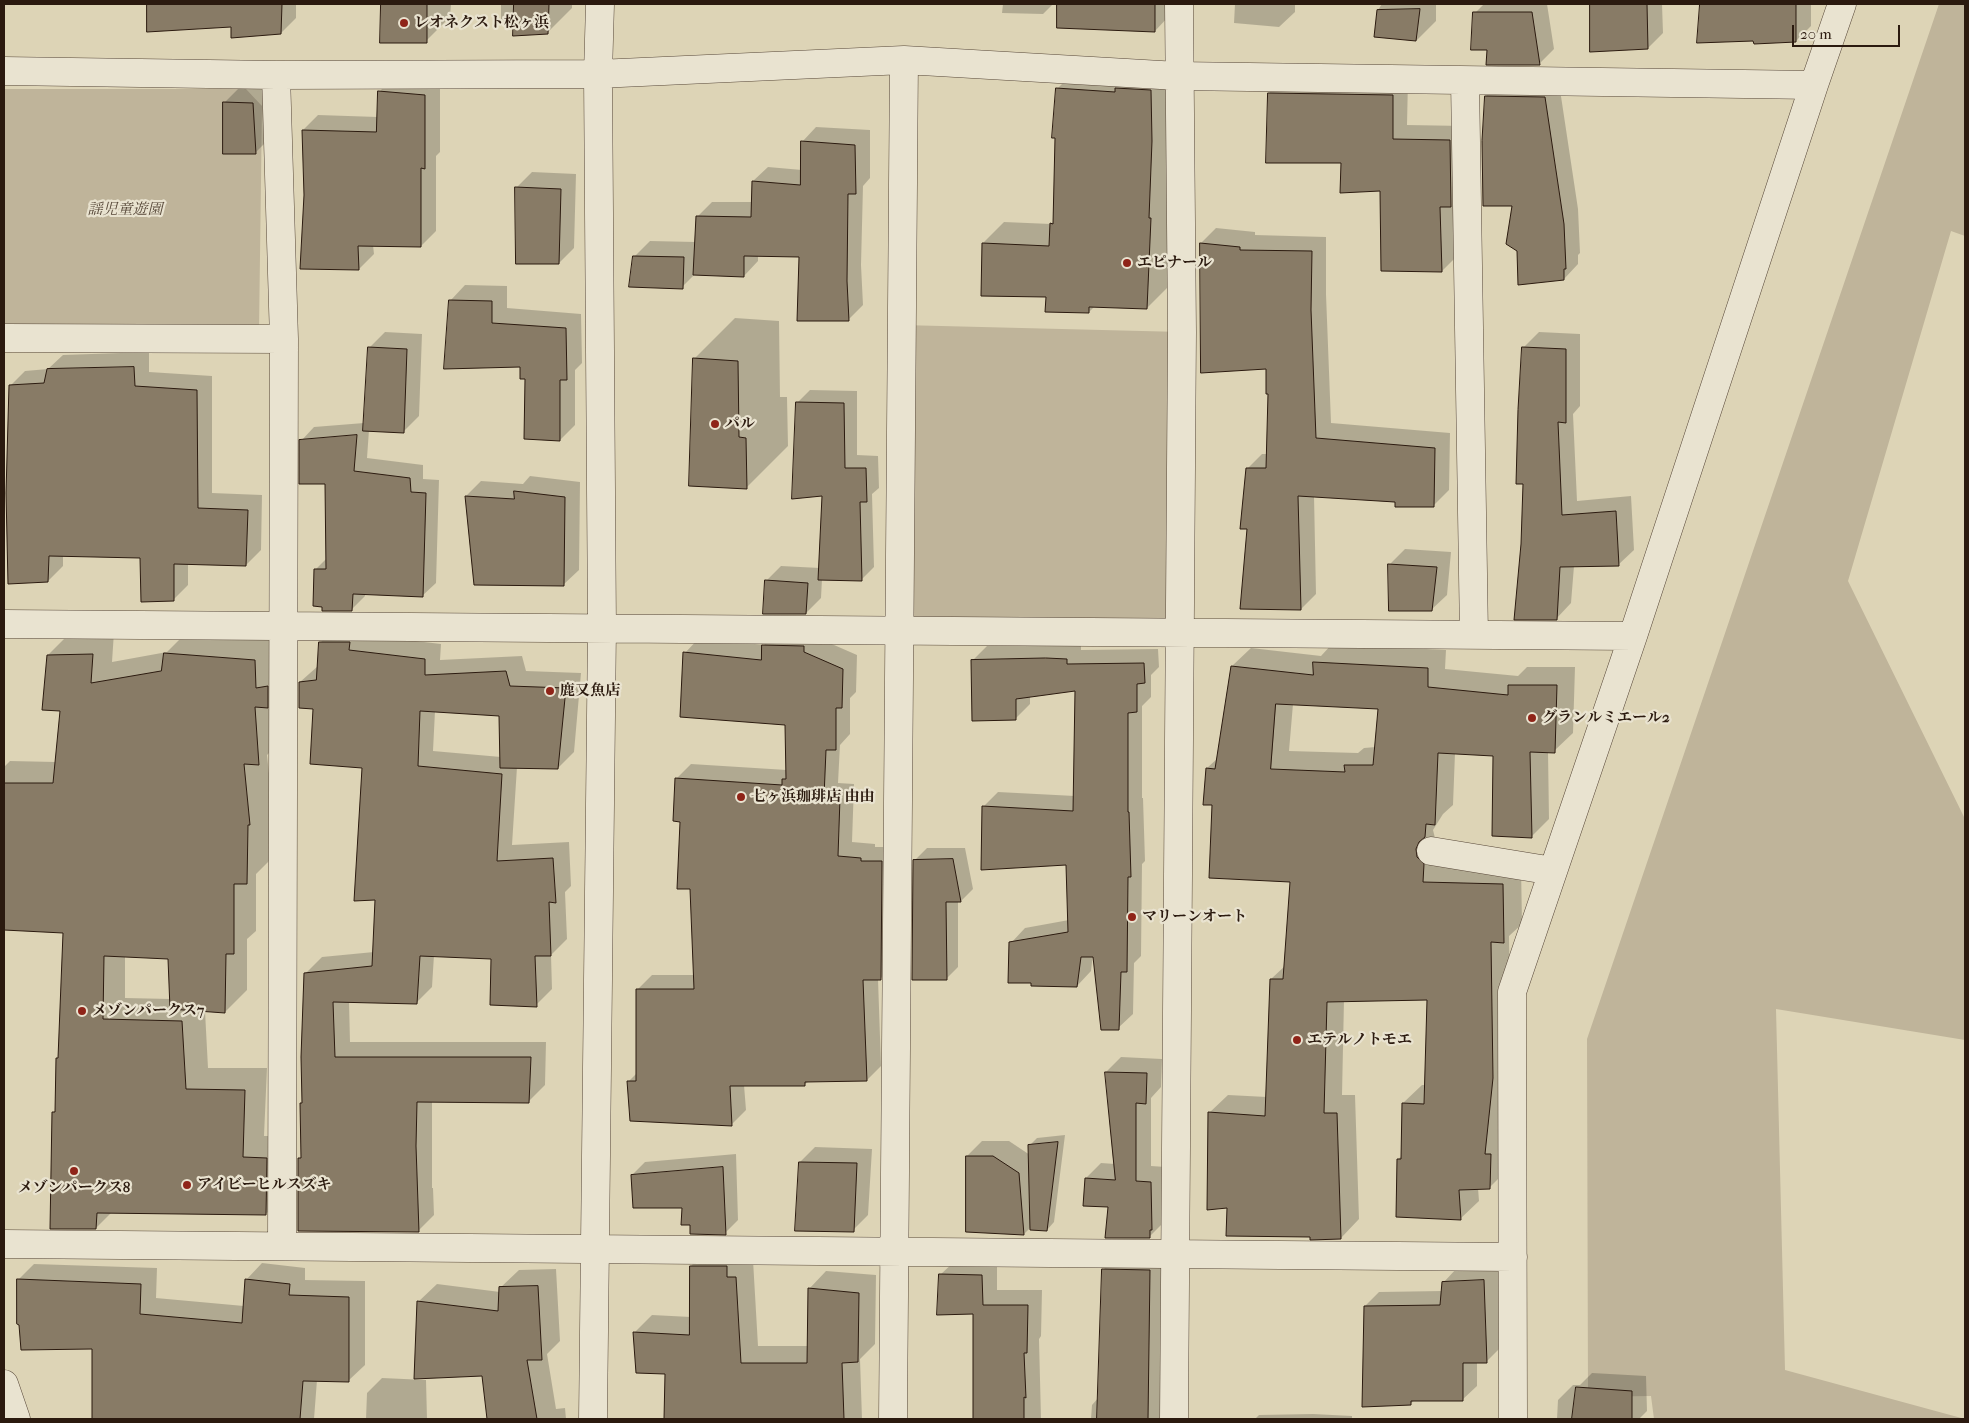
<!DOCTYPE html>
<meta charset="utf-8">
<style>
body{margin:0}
#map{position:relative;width:1969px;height:1423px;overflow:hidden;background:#ddd4b6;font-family:"IM FELL French Canon",serif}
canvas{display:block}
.frame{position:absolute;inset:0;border:5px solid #2b1a0f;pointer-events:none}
.scale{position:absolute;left:1792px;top:25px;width:108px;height:22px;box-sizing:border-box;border:2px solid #2b1a0f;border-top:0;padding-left:6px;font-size:15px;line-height:18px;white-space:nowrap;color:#2b1a0f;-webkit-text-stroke:4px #e9e3d0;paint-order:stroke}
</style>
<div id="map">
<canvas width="1969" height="1423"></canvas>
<div class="frame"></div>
<div class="scale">20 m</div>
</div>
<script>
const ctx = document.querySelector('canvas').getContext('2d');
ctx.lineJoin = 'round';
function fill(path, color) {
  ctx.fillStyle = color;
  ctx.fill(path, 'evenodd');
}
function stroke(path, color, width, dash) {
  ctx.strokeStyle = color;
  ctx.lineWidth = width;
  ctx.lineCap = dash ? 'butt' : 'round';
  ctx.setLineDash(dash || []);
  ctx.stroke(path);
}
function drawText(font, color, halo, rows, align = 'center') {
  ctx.font = font + ' "IM FELL French Canon","Noto Serif JP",serif';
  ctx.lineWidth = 4.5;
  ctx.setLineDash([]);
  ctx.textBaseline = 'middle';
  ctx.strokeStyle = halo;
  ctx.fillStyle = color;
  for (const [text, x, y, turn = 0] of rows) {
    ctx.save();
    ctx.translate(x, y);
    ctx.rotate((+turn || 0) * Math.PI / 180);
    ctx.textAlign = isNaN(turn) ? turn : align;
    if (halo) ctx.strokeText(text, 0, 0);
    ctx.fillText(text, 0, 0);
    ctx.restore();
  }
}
fill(new Path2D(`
 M1939,4H1965V236L1951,231L1848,581L1965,819V1040L1776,1009L1785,1370L1965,1419H1654L1651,1396L1588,1397L1587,1039Z
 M4,89H246L262,106L259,330L4,332Z
 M901,325L1182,332L1180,632L899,630Z`), '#bfb49a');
fill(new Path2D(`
 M148,4H296V18L281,33L232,26L149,30Z
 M382,4H451L450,17L426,41L382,42Z
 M501,4H572V8L548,32L515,21L501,22Z
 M1003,4H1053L1043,14L1002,13Z
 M1101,4H1170V15L1155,31L1101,28Z
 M1235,4H1295V12L1279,27L1234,23Z
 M1382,4H1436V21L1417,40L1375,36L1378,10Z
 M1484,4H1547L1554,49L1539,64L1488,49L1475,13Z
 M1591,4H1662L1663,33L1648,48L1591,51Z
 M1701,4H1811V26L1796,41L1755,40Z
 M1078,68L1172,69L1168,287L1147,308L1095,306L1089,312L1047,296L983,243L1004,222L1051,224L1055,221L1057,89Z
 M394,77L440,80V152L436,156V231L421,246L373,245L374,254L359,269L306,195L303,130L318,115L378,117L379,92Z
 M1285,78L1408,80L1407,125L1465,126L1457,256L1442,271L1381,190L1343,162L1269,93Z
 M1501,82L1559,83L1578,209L1580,253L1578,255V264L1564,279L1518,250L1513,205L1486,96Z
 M240,87L268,88L271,137L256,152L224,153L225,102Z
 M816,127L870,130V178L863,186L861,265L863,305L848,320L800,255H758V261L744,276L695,274L682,287L634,257L650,241L696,242L697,217L712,202H752L753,181L768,167L802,170V142Z
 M532,172L576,174L574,248L559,263H517V187Z
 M1216,228L1255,232V235L1326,237V294L1331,423L1450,433L1449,490L1433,506L1314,495L1316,594L1301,609L1248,528L1247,469L1262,454H1267L1269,393L1267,368L1201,243Z
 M465,285L507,286V308L581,314L582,363L575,370V425L560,440L526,378L522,366L450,301Z
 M735,318L779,321L780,397H787L788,446L747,487L694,359Z
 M385,332L422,334L419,416L403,432L369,430L367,458L423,465V479L439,480L436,583L422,596L365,593V596L351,610L316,569L327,558L326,482L301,441L314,427L364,423L370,347Z
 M1539,332L1580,334V406L1573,414L1577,501L1631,496L1634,550L1618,565L1574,566L1571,603L1556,619L1522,544L1524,483L1523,348Z
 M149,352V372L212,376V493L262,495L261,550L246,565L188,564V585L173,600L142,556L63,555V566L48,581L10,386L25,371L48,369L63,355Z
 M810,390L857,391V455L878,456L879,488L872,494L874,567L862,579H822L821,598L806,613L766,581L781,566L820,568L823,495L797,403Z
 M530,476L580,482L579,570L563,585L475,584L466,496L481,481L523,484Z
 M1405,549L1451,552L1447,595L1431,610L1390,564Z
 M336,627L365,635L441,644L440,660L522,656L526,671L581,673L574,752L558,768L517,767L512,845L569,842L571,886L565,892L567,939L551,955L552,989L536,1005L492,958L434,955L432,987L416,1003L349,1001L350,1042H546L545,1085L529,1101H432V1188H433L434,1215L418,1231L299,1159L302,1156L306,973L322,957L374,952L376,899L363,767L315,707L300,682L318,666L320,643ZM435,711L500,715L501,757L433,751Z
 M777,631L818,638L857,655L856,692L850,698V734L840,745L838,783L854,784L852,842L875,844V847H896L895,964L880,979H878L881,1066L867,1080L809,1081L804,1085H744L746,1110L731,1125L629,1081L637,1073V990L652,975H695L692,888L677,778L691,764L787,770V724L685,653L699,638L764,645Z
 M114,632L112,662L167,652L187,632L277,639L280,742L267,755L272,802L270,804L269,861L256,874V931L247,939V990L225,1012L205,1011L208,1068H267L264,1136H288V1192L266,1214L112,1212L96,1228L54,1112L56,1110L60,1057L64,932L4,928V767L10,761L56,762L62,710L48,655L70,633ZM125,956L170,958L171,999L125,998Z
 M1062,644L1081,645V650L1158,649L1159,667L1151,675V697L1142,706V798H1143L1145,861L1142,864L1141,956L1134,963L1133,1014L1118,1028L1093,954L1091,971L1077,986L1011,943L1025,928L1069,920L1068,863L984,806L998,792L1075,796L1077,690L1030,696V704L1015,719L973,660L987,646Z
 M1332,644L1446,650L1445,669L1518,676L1527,667H1575L1573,733L1554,751H1548L1549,819L1531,837L1495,755L1455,753L1453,805L1443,814L1433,830L1435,838L1521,866L1522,924L1509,936L1511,1058L1508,1169L1489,1188H1478L1479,1201L1460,1219L1398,1159L1402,1156L1403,1103L1422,1085H1425L1428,999L1344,1000L1342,1095H1355L1359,1219L1341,1238L1311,1235L1228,1207L1209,1113L1228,1095L1267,1097L1271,979L1286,965L1291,881L1214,804L1207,768L1218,758L1232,666L1251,648L1321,656ZM1293,704L1379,708L1376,747L1364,748L1358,753L1289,751Z
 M927,848H965L973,889L961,901H958V967L946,979L914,861Z
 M1121,1057L1162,1059L1161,1087L1151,1098V1166L1166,1167L1164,1222L1149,1237L1109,1206L1086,1178L1101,1163L1115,1164L1106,1072Z
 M1065,1135L1054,1222L1047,1230L1031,1227L1024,1234L967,1156L982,1141H1009L1030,1155V1145L1037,1138Z
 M815,1147L872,1149L868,1215L853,1230L800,1162Z
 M736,1154L738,1220L725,1233L632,1175L645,1162Z
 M708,1248L753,1260L758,1346H808L809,1289L826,1271L876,1275L875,1344L860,1359L862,1419H665L666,1373L635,1332L652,1315L691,1317V1266Z
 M1118,1255H1164L1162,1419H1091L1092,1405L1099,1397L1103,1270Z
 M956,1260H997V1290H1042L1041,1336L1039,1339L1041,1419H974V1313L940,1275Z
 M262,1263L305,1268V1280L365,1281V1365L348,1381L317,1380L314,1419H93L94,1348L18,1280L34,1264L157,1268L156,1298L244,1306L246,1280Z
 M1498,1266L1500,1348L1486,1362H1477V1386L1462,1400H1415L1410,1404L1365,1306L1379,1292L1442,1291L1443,1283L1457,1268Z
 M556,1269L560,1341L547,1354L556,1409L565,1408L566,1419H489L483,1375L418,1302L437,1284L500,1292V1288L519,1270Z
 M1592,1373L1646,1376L1647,1411L1639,1419H1557L1558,1400L1573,1385H1580Z
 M382,1378L426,1380L427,1419H366L367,1393Z
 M1313,1414L1352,1416V1419H1255L1259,1415Z`), '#0003');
const building = new Path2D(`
 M147,4H282L281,34L231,38V27L147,32Z
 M381,4H427V43H380Z
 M514,4H549L548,34L513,36Z
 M1057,4H1155V32L1057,28Z
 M1590,4H1647L1648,49L1590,52Z
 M1700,4H1796V42L1754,44L1753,41L1697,43Z
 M1420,9L1416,41L1374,37L1377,10Z
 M1473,12H1532L1540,65H1486L1487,50H1471Z
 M1056,88L1115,92V88L1151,90L1152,141L1149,218H1151L1147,309L1089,307V313L1045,312L1046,297L981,296L982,243L1049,246L1050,223L1053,224L1055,138H1052Z
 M378,91L425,95V169L421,168V247L358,246L359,270L300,269L304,195L302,130L376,132Z
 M1268,93L1393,95V139L1450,140L1451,207H1440L1442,272L1381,271L1380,191L1340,193L1341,163H1266Z
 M1485,96L1545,97L1564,224L1566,269H1564V280L1518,285L1517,251L1506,244L1512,206H1483L1482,141Z
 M223,102L253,103L256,154H223Z
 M801,141L855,145L856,194H848L847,281L849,321H797L799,257L744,256V277L693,275L696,216L751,217L752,181L800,185Z
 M515,187L561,189L559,264H516Z
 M1200,243L1240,247V250L1312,251L1311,310L1316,438L1435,448L1434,507H1395V502L1298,496L1301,610L1240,609L1247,529H1240L1246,468H1266L1268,394H1266V369L1201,373Z
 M633,256L684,257L683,289L629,287Z
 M449,300L492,301V323L566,328L567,380H560V441L524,439L525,379H520V367L444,369Z
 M368,347L407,349L404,433L363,431Z
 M1522,347L1566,349V423L1558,422L1562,515L1616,511L1619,566L1560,567L1557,620H1514L1521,544L1523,484H1516L1518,410Z
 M693,358L738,361L739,437L746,438L747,489L689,486Z
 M134,367L135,386L197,390L198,508L248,510L246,566L174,564V601L141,602L140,558L49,556L48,582L8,584L6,493L9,385L44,383L47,369Z
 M796,402L844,403L845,468H866L867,502H860L862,581L818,580L822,496L792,499Z
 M357,435L354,471L410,478L411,492L426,493L423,597L353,594L352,611H322V607L313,606L314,569H326L325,484H299V440Z
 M514,491L565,497L564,586L474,585L465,496L514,499Z
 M1388,564L1437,567L1432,611H1389Z
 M765,580L808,583L806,614H763Z
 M319,642H350L349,650L425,659V675L506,671L510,686L566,688L558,769L500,768L499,716L420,711L418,766L502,774L497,861L553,858L556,903L549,902L551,956H535L537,1007L490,1005L491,959L420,956L417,1004L333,1002L335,1057H531L529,1103L417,1102L416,1146L419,1232L298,1231V1158H301L300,1103H302L301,1057L304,973L372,966L375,900L354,901L362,768L310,764L313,709L299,708V682L316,680Z
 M762,645L804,646V652L843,669L842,708H836V750H826L824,797L840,798L838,856L861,858V861H882L881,980H863L867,1081L805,1082V1086H730L732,1126L630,1121L627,1081H636V989H694L690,889H677L680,822L673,821L675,778L782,785V779H786L785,725L680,717L683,652L761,660Z
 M164,653L255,660L256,688L268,686V708L255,707L259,765L244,764L250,825H248L247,884H234V954H226L225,1013L170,1009L168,959L104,956L103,1019L182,1021L186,1089L245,1090L243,1157L267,1158L266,1215L97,1213L96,1229H50L52,1112H55L56,1058H58L63,933L4,930V783H53L60,711L42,710L47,655L93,654L91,683L161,671Z
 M1046,658L1067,659V664L1144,663L1145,683L1137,684V712L1128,713V812H1129L1131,877H1128L1127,972H1121L1119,1030H1101L1093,957H1081L1077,987L1031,986V983H1008L1009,942L1068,932L1066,865L981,870L982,806L1073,811L1075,691L1016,699V720L972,721L971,660Z
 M1313,662L1428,668V687L1508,695V685H1557L1555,753L1530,752L1532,838L1492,836L1493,756L1438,753L1435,825L1426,824L1425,837L1419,842L1416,849L1417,857L1424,864L1423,882L1503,884L1504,943L1491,942L1493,1078L1485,1154H1491L1490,1189L1459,1190L1461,1220L1396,1217L1397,1159H1401L1402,1103L1424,1104L1427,1000L1327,1002L1324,1113H1337L1341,1239L1310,1240V1237L1226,1236L1227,1208L1207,1210L1208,1112L1265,1116L1270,979H1283L1290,882L1209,878L1212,805H1203L1206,768L1215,769L1231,666L1313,675ZM1276,704L1378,709L1373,765H1344L1345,772L1271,769Z
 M953,859L961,902H946L947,980H912L913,860Z
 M1105,1072L1147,1073L1146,1104L1136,1103V1181L1151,1182L1152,1230H1150V1238H1105L1108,1207L1083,1206L1085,1178L1115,1180Z
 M1058,1142L1047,1231L1030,1230L1028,1145Z
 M966,1156H993L1019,1173L1024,1235L966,1232Z
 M799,1162L857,1163L854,1232L795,1231Z
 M723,1167L726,1235L690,1234V1225H681L682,1208H633L631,1175Z
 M690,1266H727V1277H736L741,1363H807L808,1288L859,1293L858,1362L842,1363L844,1419H664L665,1374L636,1373L633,1332L689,1335Z
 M1102,1269L1150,1270L1148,1419H1097Z
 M939,1274L982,1275L983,1305H1028L1027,1353H1024L1026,1398L1024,1397V1419H973V1314L937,1315Z
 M17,1279L141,1284L140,1314L242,1323L245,1279L290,1284L289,1295L349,1297V1382L303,1381L300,1419H92V1349L21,1350L19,1325L17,1324Z
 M1484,1280L1487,1363H1463V1401H1411V1405L1362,1407L1364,1306L1440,1305L1442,1282Z
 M538,1286L542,1360H527L537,1419H487L482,1376L414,1379L417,1301L498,1311L499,1287Z
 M1576,1387L1632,1391V1419H1572Z`);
fill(building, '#887b66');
stroke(building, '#2b1a0f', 1);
const minor = new Path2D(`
 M4,71L276,75L598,74L904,60L1178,76L1814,85
 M276,75L284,339L282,1246
 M1465,81L1474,635
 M4,338L284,339
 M4,624L1633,636
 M1431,851L1553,871
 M4,1244L1513,1257
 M4,1384L16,1419
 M593,1419L602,628L598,74L600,4
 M893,1419L904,60
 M1174,1419L1182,332L1179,4
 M1513,1419L1512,992L1633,636L1814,85L1842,4`);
stroke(minor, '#584839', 29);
stroke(minor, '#e9e3d0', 28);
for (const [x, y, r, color] of [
 [404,23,5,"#8f2418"],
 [1127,263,5,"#8f2418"],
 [715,424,5,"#8f2418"],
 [550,691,5,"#8f2418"],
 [1532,718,5,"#8f2418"],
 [741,797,5,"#8f2418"],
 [1132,917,5,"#8f2418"],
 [82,1011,5,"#8f2418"],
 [1297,1040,5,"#8f2418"],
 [74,1171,5,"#8f2418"],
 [187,1185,5,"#8f2418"]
]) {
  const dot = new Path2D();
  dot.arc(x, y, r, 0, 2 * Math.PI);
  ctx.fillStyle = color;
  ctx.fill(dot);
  stroke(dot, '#e9e3d0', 2);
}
drawText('bold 15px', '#2b1a0f', '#e9e3d0', [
 ["レオネクスト松ヶ浜",414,23],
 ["エピナール",1137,263],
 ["パル",725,424],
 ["鹿又魚店",560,691],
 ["グランルミエール2",1542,718],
 ["七ヶ浜珈琲店 由由",751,797],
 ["マリーンオート",1142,917],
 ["メゾンパークス7",92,1011],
 ["エテルノトモエ",1307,1040],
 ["アイビーヒルスズキ",197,1185],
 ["メゾンパークス8",74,1188,"center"]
], 'left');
drawText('italic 15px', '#574839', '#e9e3d0', [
 ["謡児童遊園",125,210]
]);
</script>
